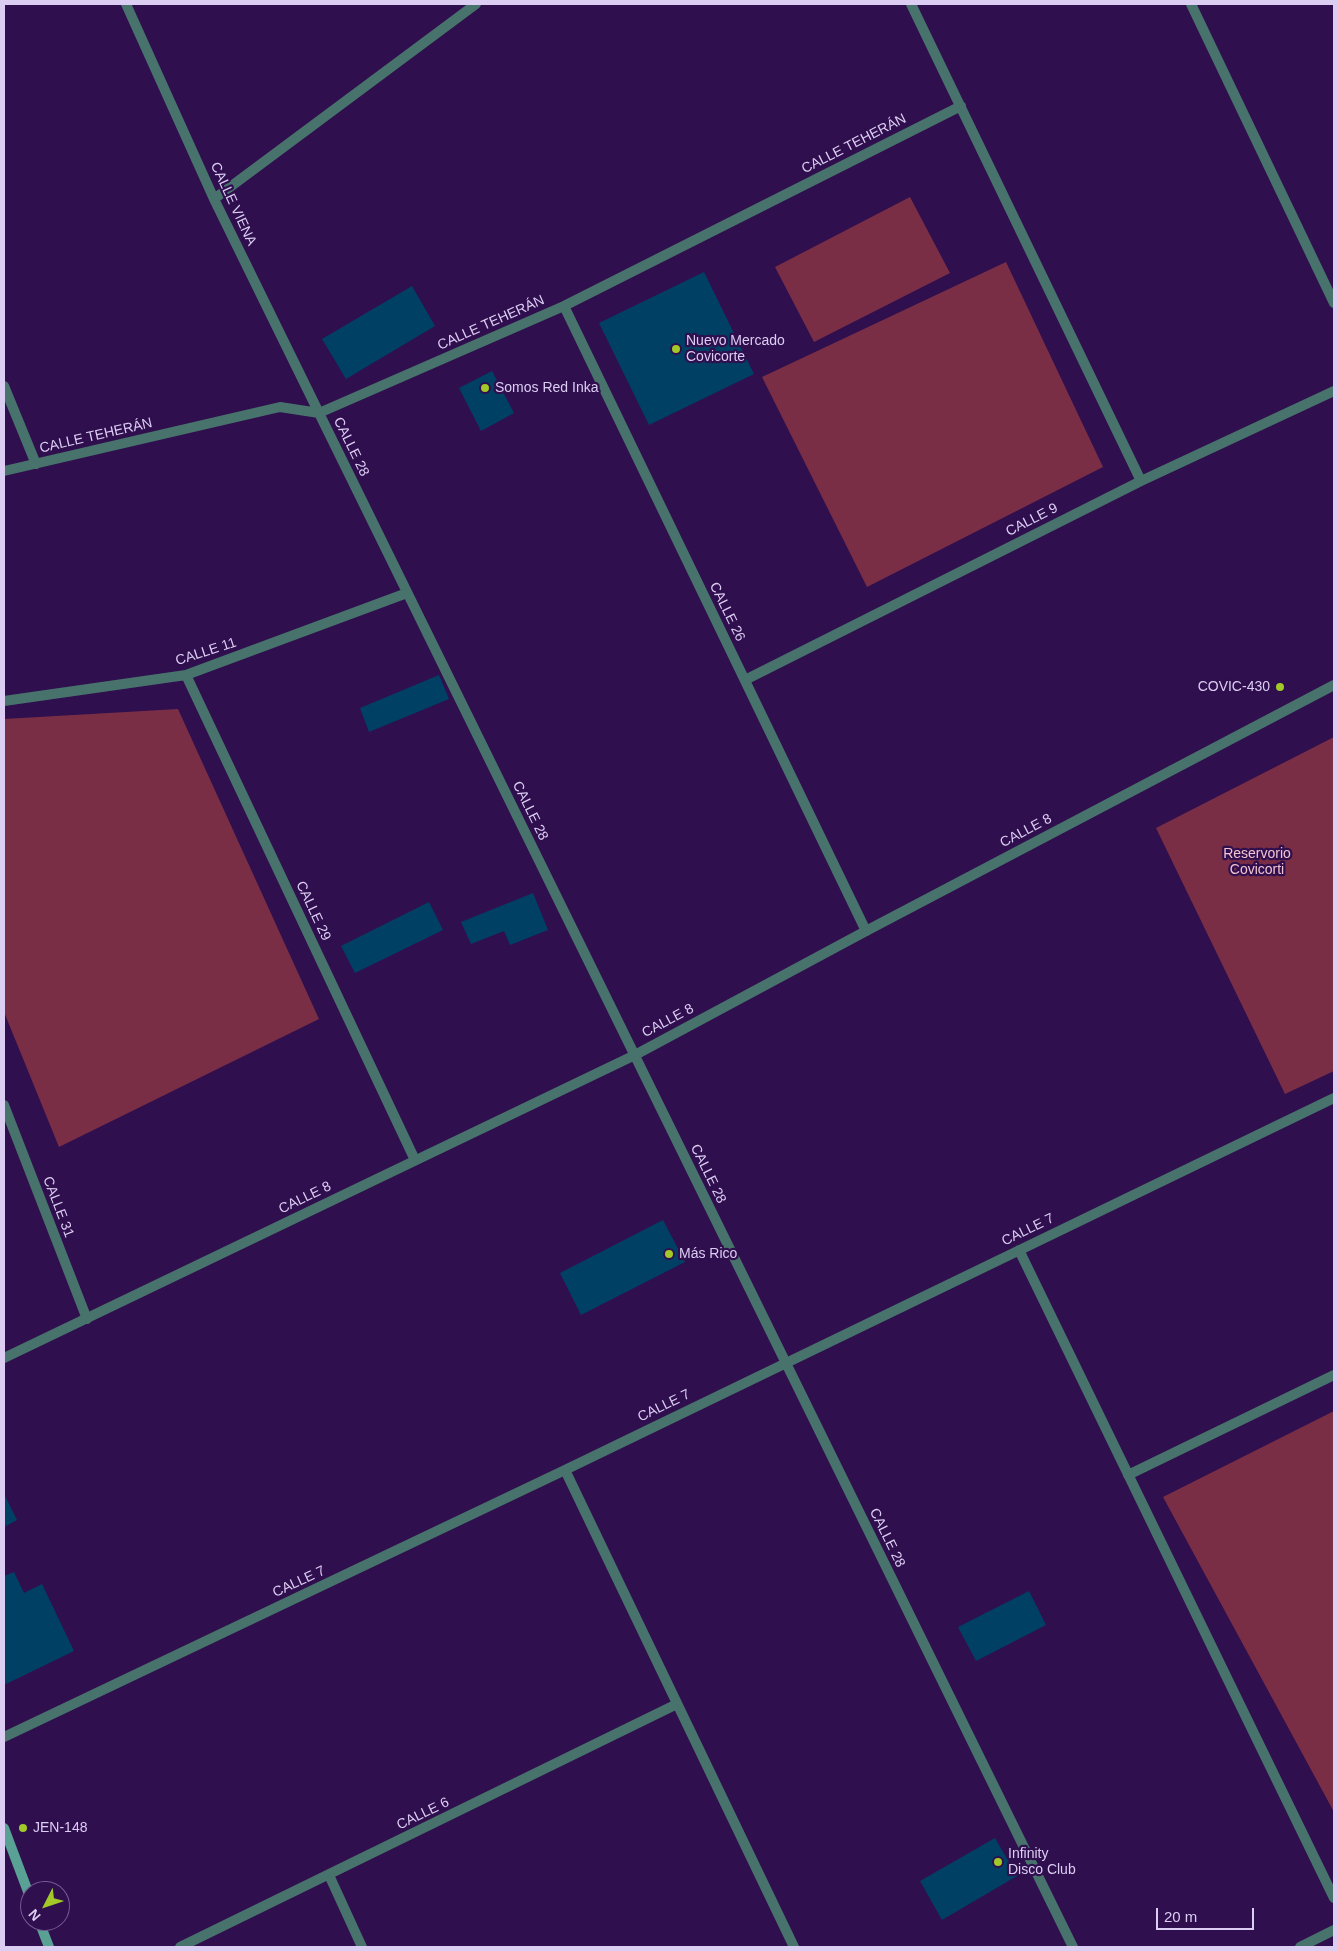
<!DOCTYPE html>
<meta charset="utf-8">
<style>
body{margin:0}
#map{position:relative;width:1338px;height:1951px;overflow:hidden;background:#2f0f4e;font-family:Arial,sans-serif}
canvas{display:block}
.frame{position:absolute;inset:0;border:5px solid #dccdf3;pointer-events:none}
.north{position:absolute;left:20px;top:1881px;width:50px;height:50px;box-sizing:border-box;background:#2f0f4e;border:1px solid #745b90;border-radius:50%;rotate:229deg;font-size:14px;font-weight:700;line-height:20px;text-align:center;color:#dccdf3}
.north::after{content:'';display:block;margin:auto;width:18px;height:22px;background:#a2c928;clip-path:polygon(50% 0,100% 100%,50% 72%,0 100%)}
.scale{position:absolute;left:1156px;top:1908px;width:98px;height:22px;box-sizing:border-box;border:2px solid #dccdf3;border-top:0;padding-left:6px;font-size:15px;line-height:18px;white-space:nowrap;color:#dccdf3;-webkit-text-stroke:4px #2f0f4e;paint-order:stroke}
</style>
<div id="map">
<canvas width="1338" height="1951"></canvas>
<div class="frame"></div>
<div class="north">N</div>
<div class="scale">20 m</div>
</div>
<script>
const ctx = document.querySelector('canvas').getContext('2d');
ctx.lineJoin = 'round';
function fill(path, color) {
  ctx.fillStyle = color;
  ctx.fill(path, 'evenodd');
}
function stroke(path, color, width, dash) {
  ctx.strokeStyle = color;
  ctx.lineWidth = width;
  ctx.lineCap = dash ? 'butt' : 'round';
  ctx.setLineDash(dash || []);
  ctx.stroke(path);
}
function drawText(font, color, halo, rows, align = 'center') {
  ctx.font = font + ' Arial,sans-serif';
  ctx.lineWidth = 4.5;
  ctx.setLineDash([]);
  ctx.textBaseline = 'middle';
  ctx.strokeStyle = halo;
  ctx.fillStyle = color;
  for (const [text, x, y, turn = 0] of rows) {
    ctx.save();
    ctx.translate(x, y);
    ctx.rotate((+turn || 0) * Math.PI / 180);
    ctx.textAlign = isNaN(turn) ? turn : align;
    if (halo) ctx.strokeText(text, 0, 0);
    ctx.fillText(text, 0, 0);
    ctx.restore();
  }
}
fill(new Path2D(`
 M910,197L950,273L814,342L775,267Z
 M1006,262L1103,467L867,587L762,377Z
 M178,709L319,1019L59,1147L4,1012V719Z
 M1334,737V1071L1285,1094L1156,828Z
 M1334,1411V1812L1163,1497Z`), '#792e46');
fill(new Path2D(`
 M704,272L754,374L649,425L599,323Z
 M412,286L435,326L346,379L322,339Z
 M492,371L514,413L481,431L459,388Z
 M439,675L449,699L369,732L360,708Z
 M533,893L548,930L510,945L504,931L471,944L461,922Z
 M429,902L443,930L355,973L341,946Z
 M663,1220L685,1262L581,1315L560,1273Z
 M4,1494L17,1520L4,1527Z
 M14,1572L24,1593L42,1584L74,1651L4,1685V1576Z
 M1029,1591L1046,1625L976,1661L958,1627Z
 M995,1838L1017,1876L942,1920L920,1881Z`), '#004065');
stroke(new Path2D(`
 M126,4L214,199L319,413L1073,1947
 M911,4L1141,481
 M1191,4L1334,303
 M214,199L476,4
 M564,306L866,931
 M4,386L36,464
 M4,471L280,407L319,413L564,306L961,106
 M186,675L415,1160
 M745,680L1141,481L1334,391
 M4,701L186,675L407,593
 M4,1105L87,1319
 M1019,1250L1334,1898
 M565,1470L794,1947
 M1128,1475L1334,1375
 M4,1737L565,1470L1334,1098
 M329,1875L362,1947
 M180,1947L677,1704
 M1300,1947L1334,1930`), '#48736c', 10);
stroke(new Path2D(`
 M4,1358L635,1055L866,931L1334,685`), '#48736c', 10);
stroke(new Path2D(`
 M4,1828L30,1897
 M39,1921L49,1947`), '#59a095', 10);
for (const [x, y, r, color] of [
 [676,349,5,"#a2c928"],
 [485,388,5,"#a2c928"],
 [1280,687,5,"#a2c928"],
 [669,1254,5,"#a2c928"],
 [23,1828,5,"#a2c928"],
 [998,1862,5,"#a2c928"]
]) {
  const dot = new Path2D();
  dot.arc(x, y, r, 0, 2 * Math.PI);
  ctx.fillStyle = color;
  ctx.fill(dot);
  stroke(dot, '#2f0f4e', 2);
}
drawText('14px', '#dccdf3', '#2f0f4e', [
 ["CALLE TEHERÁN",854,144,-27],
 ["CALLE VIENA",233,204,65],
 ["CALLE TEHERÁN",491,323,-24],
 ["CALLE TEHERÁN",96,436,-13],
 ["CALLE 28",351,447,64],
 ["CALLE 9",1032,520,-27],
 ["CALLE 26",727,612,64],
 ["CALLE 11",206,652,-18],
 ["CALLE 28",530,811,64],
 ["CALLE 8",1026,831,-28],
 ["CALLE 29",313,911,65],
 ["CALLE 8",668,1021,-28],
 ["CALLE 28",708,1174,64],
 ["CALLE 8",305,1198,-26],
 ["CALLE 31",58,1207,69],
 ["CALLE 7",1028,1230,-26],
 ["CALLE 7",664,1406,-26],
 ["CALLE 28",887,1538,64],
 ["CALLE 7",299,1582,-25],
 ["CALLE 6",423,1814,-26]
]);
drawText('14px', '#dccdf3', '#2f0f4e', [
 ["Nuevo Mercado",686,341],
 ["Covicorte",686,357],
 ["Somos Red Inka",495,388],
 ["COVIC-430",1270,687,"right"],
 ["Más Rico",679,1254],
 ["JEN-148",33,1828],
 ["Infinity",1008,1854],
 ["Disco Club",1008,1870]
], 'left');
drawText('14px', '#f4c3cf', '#2f0f4e', [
 ["Reservorio",1257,854],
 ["Covicorti",1257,870]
]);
</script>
